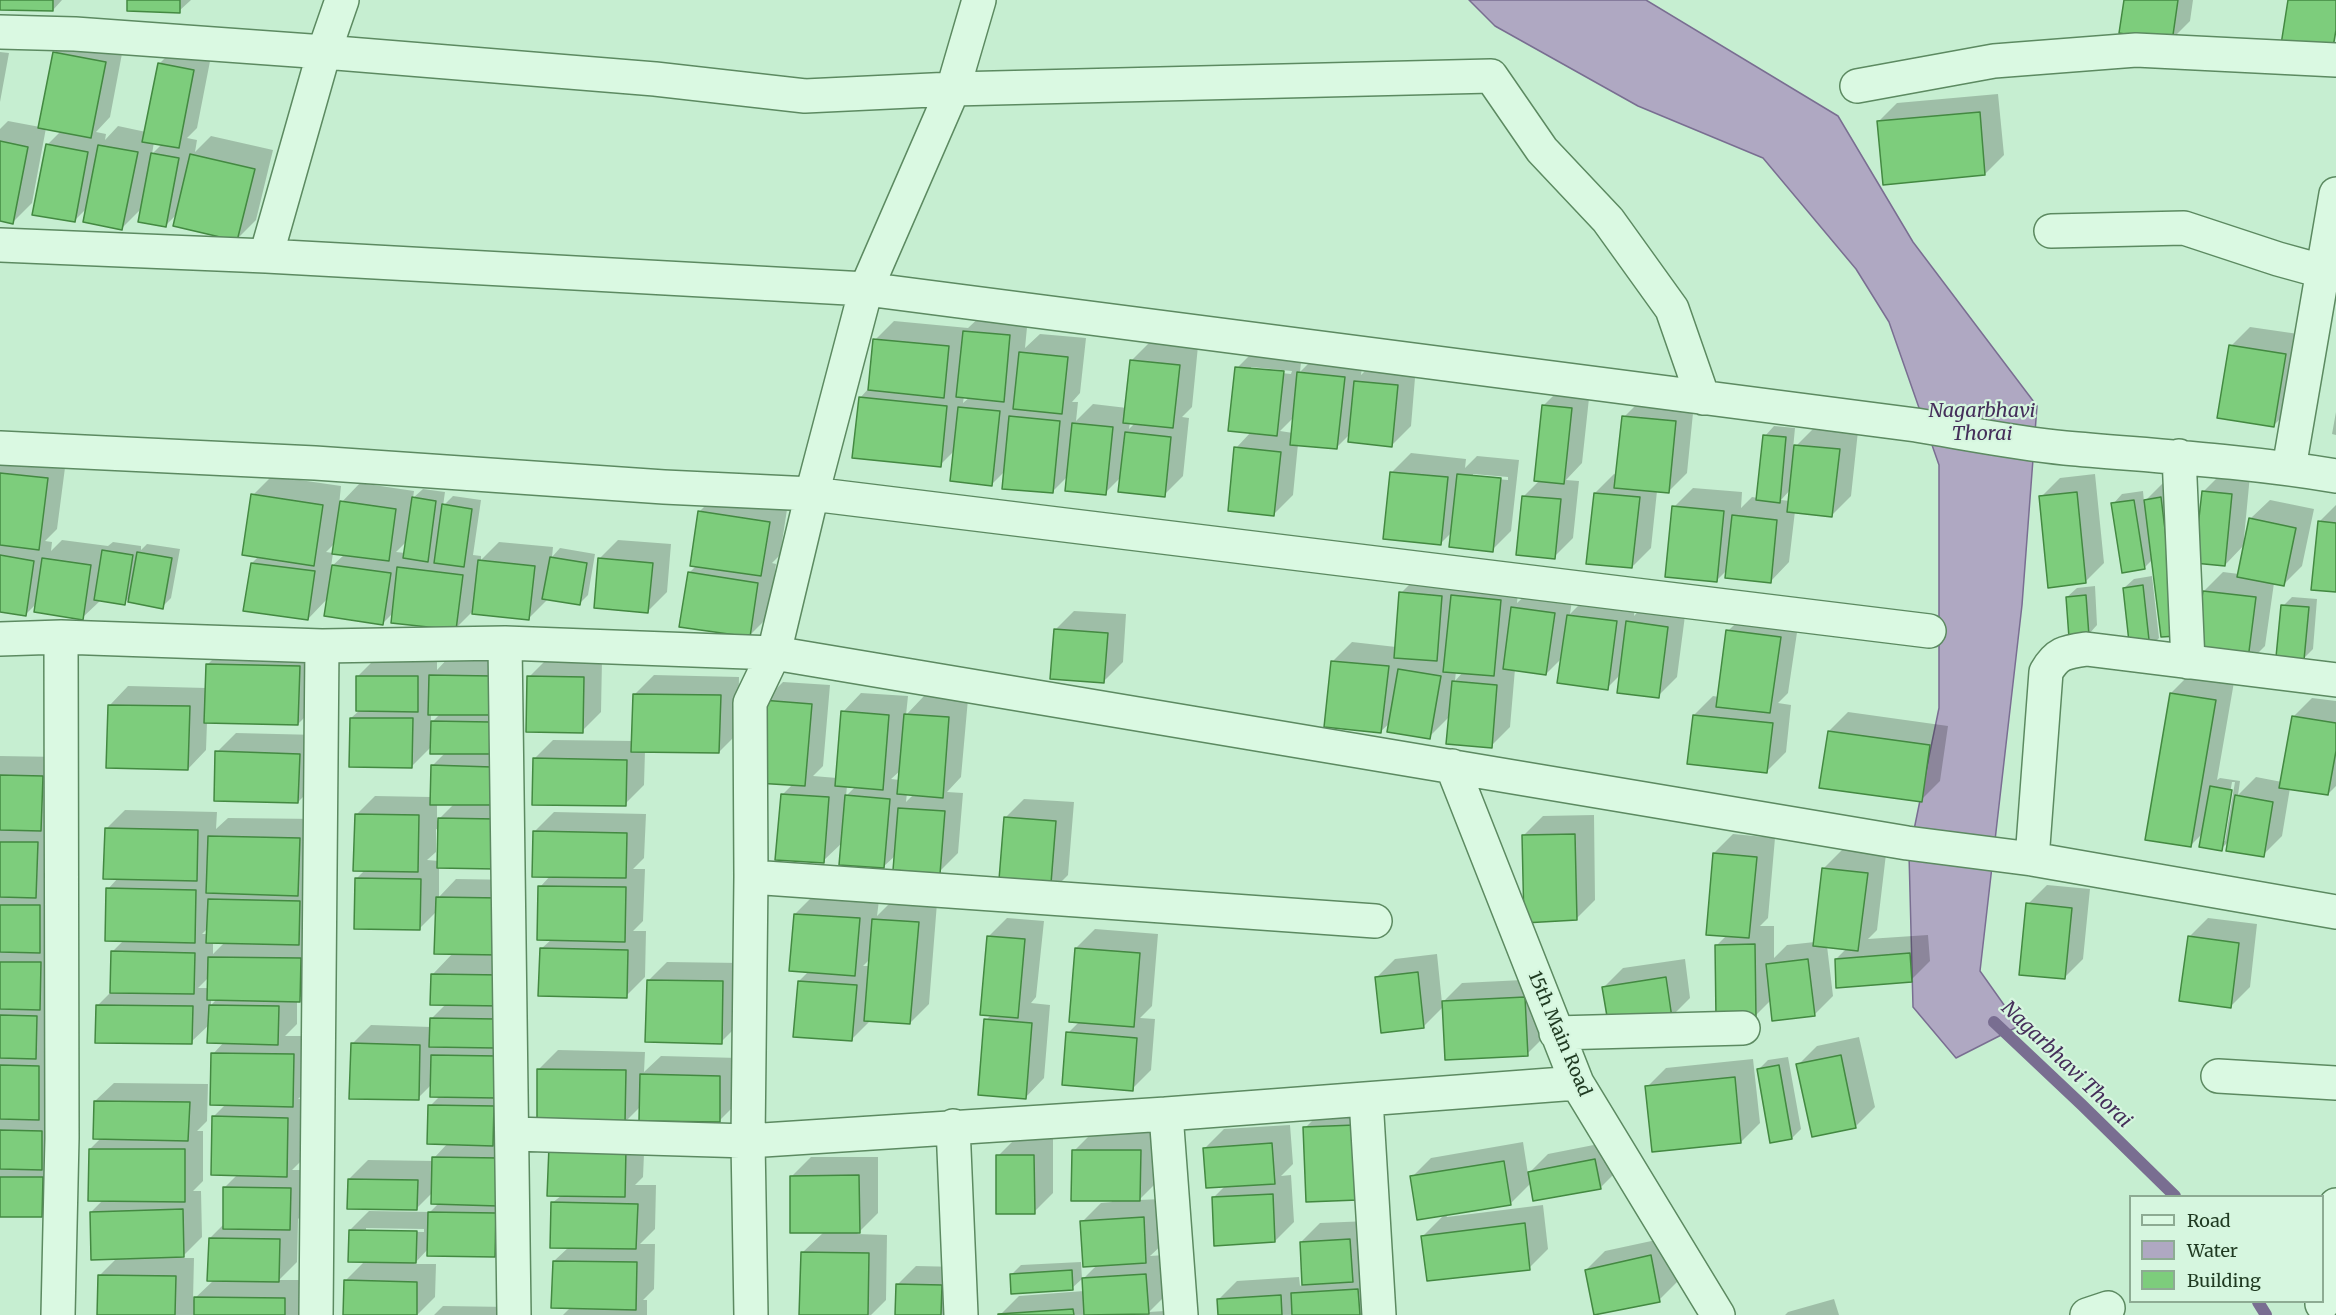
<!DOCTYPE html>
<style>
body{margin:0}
#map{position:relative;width:2336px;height:1315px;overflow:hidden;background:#c6eed1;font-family:Merriweather,serif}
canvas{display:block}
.legend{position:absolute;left:2129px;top:1195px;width:195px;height:108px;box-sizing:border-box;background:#d6f6df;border:2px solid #8dab93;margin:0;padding:8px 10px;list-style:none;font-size:18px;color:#1f3a21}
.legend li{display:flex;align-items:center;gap:12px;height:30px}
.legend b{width:30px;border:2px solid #8dab93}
</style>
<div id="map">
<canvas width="2336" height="1315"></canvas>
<ul class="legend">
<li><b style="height:8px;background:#daf9e2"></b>Road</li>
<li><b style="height:16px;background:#afa8c2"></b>Water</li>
<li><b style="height:16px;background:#7dcd7c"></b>Building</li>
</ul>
</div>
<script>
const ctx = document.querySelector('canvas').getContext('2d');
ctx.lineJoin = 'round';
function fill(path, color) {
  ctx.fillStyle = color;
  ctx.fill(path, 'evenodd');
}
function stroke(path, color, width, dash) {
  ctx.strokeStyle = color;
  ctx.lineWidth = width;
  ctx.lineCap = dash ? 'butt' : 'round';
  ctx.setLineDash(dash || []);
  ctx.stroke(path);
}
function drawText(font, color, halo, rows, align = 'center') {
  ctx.font = font + ' Merriweather,serif';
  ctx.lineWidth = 4.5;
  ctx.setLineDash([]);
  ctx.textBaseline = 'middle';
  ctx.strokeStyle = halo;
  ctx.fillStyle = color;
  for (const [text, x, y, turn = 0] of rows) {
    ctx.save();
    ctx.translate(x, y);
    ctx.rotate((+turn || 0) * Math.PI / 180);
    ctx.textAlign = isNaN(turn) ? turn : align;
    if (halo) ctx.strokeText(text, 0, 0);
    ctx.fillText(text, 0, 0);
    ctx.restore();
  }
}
const water = new Path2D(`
 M1469,0H1646L1838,116L1913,242L2037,406L2022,605L1980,971L2019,1026L1956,1058L1913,1007L1909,854L1939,708V465L1889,322L1856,269L1763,158L1638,106L1495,26Z`);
fill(water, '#afa8c2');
stroke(water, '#796e91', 1.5);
fill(new Path2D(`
 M0,0H62L53,10L0,8Z
 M129,0H191L179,11Z
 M2126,0H2193L2190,21L2171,40Z
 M73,34L124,43L110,117L96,132L106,134L105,140L118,126L146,132L159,64L178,45L212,51L197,128L187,138L197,140L195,152L211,136L273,150L256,220L237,239L178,213L165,226L142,208L122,228L87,208L74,221L47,145L61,131L46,128L32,203L13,222L0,220V129L8,121L40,127L54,53ZM154,142L162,144L152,154Z
 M0,52L9,53L0,102Z
 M1998,94L2004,155L1985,174L1878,122L1897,103Z
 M984,313L1028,317L1025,348L1040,334L1086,338L1080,393L1072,402H1078L1076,421L1093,404L1127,408L1132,360L1151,341L1198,346L1192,407L1182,417L1189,418L1183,476L1164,495L1121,477L1105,493L1068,476L1052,492L1005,471L992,484L954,451L940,465L860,398L869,388L875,340L894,321L968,328ZM964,396L970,397L963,403ZM1130,422L1135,423L1129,429Z
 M2250,327L2305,335L2292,407L2273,426L2231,346Z
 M1256,349L1302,353L1300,372L1318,354L1363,359L1361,375L1374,362L1416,366L1411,426L1392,445L1350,434L1336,448L1298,444L1293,495L1274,514L1236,448L1251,432L1237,368ZM1251,367L1292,371L1291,374L1251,370ZM1294,417L1293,433L1280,431Z
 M1562,387L1590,389L1582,463L1566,480L1579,481L1573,538L1554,557L1524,496L1540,480L1543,406Z
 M1643,398L1694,403L1687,473L1668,492L1657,491L1651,548L1632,567L1595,493L1614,474L1617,475L1624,417Z
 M2336,412V435L2332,434Z
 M1774,426L1795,428L1793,449L1815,427L1858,431L1851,496L1832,515L1795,511L1789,562L1771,581L1728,569L1717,580L1674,507L1693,488L1742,492L1741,508L1752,497L1758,498L1765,436ZM1791,489L1790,501L1781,500Z
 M0,452L66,460L57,529L45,541L52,542L51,551L62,540L108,546L113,542L141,546V550L147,544L180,549L171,598L162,607L130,597L124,603L101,600L82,618L37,603L25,615L0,611Z
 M1411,453L1466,459L1465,468L1477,456L1519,460L1511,531L1492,550L1452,532L1440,544L1392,472ZM1473,474L1508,477V480L1473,477Z
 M2222,473L2250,475L2244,538H2247L2251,518L2270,500L2314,509L2302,566L2283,585L2274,583L2265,646L2246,665L2204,591L2223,572L2239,574L2245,544L2225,565L2203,492Z
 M2095,474L2104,563L2085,582L2041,497L2060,478Z
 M272,476L341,486L339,505L360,483L414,491L413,498L423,489L445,492L443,506L453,496L481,500L473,555L481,556V560L499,542L553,547L552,557L560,548L595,554L588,595L579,604L548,599L529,618L472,612L455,629L393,613L383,623L328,598L308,619L252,563L259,556L253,495ZM407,541L405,553L396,552ZM335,543L345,554L331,567L333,553L326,552Z
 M2165,481L2196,615L2153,559L2144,568L2113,504L2122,494L2143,491L2144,502Z
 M718,493L788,503L780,555L772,563L776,564L769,616L750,635L689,573L697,565L699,512Z
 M2336,505V591L2319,522Z
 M618,540L671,544L667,592L648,611L599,559Z
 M1420,574L1519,582L1517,603L1532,589L1573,594L1570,614L1587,597L1635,602L1634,616L1646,603L1686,608L1677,677L1658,696L1620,675L1607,688L1563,657L1546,674L1515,669L1510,727L1491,746L1450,716L1429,737L1391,722L1381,731L1333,661L1352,642L1396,647L1401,593ZM1456,671L1463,672L1455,681Z
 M2152,576L2159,638L2149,648L2124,588L2134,579Z
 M2095,586L2097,625L2088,635L2067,597L2077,588Z
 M2292,597L2317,599L2313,649L2304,658L2283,606Z
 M1074,611L1126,614L1123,662L1104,681L1055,630Z
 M1747,612L1799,619L1788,693L1778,703L1791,705L1786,752L1767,771L1694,715L1713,696L1719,697L1728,631Z
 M226,646L318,647L317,705L298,724L207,722L206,750L188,769L110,705L128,686L207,688V665Z
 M377,657L437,658V670L449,657L511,658L514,801L439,866V897L456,879L518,880L513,1237L494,1256L428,1249L414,1264H436L435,1297L417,1315H345V1281L365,1261L350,1230L369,1211L430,1212L439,1203L433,1192L417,1208L349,1179L368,1160L434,1161V1158L448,1143L430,1106L440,1096L432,1084L418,1098L352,1044L371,1025L431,1027V1019L446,1004L433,974L454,952L437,911L419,929L356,879L365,870L356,815L375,796L431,797L432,766L446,752L432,746L411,767L351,718L360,710L358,676ZM431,713H441L431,723ZM437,803H455L437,821ZM436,829L439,830V861L427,860L436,852ZM366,1228L424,1229V1232L366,1231Z
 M548,658L602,659L601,712L582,731L529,677Z
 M2190,674L2234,682L2217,780L2220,778L2240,781L2238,795L2256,777L2282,782L2293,717L2312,698L2336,701V786L2328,794L2290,788L2282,836L2263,855L2229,841L2221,849L2203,833L2190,846L2171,693ZM2232,782H2235L2225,841H2222Z
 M654,675L739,677L738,733L719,752L645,751L644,785L625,804L534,759L553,740L633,741L635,694Z
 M783,682L830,685L823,766L813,776L837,778L843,712L861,693L908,696L906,715L924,696L968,699L961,777L947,792L963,793L958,853L939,872L896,855L883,867L843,842L823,861L783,794L793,784L764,701ZM901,770L900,780L891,779ZM847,786H856L846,796ZM907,793L914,794L906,802Z
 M1848,712L1948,726L1940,781L1921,800L1829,731Z
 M236,733L318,735L317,783L298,802L217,752Z
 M0,756L61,757L54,877L45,887H59L57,1099L44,1113H61L60,1197L41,1216L0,1215Z
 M1024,799L1074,802L1068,875L1049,894L1005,818Z
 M125,810L217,812L216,829L228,818L318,819L317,924L302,940H319L318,981L297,1000V1024L285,1036H312L311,1086L298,1099H307L305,1157L292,1170H309L308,1209L298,1219L297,1262L279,1280H303L302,1315H99V1276L118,1257L91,1212L103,1200L90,1149L101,1138L95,1101L114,1083L208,1084L207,1121L197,1131H203V1181L193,1191H201L202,1237L181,1258H194L193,1300L214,1280L210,1238L224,1224L225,1187L238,1174L214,1116L226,1104L213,1054L224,1042L210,1024L191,1042L98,1005L111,992L112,952L124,940L108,889L118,878L106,829ZM208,928V934H202ZM213,941L225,942L213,954ZM209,977V988H198ZM211,998H218L211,1005Z
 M554,812L646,814L644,858L633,869H645L643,921L633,931H646L645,977L626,996L541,949L552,939L540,887L551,875L535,831Z
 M1594,815L1595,900L1576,919L1524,835L1543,816Z
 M1733,834L1775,838L1768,918L1760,926H1774V958L1787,945L1815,942L1823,869L1842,850L1886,854L1877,930L1868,939L1928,935L1930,961L1911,980L1836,959L1847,948L1827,946L1833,996L1814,1015L1771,1000L1756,1015L1717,945L1727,935L1714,853Z
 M2047,885L2090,889L2083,959L2064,978L2028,904Z
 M814,895L879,900L877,916L893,900L937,903L929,1004L910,1023L870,1021L851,1040L799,981L809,971L795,914ZM870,959V966H863Z
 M1007,918L1044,921L1036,997L1031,1003L1050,1005L1044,1078L1026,1097L986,1020L992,1014L988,937Z
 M2208,918L2257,924L2250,987L2231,1006L2189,937Z
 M1095,929L1158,934L1152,1006L1140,1018L1155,1019L1151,1070L1132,1089L1068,1033L1079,1022L1076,948Z
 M1437,954L1442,1003L1462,983L1543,979L1546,1035L1527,1054L1444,1006L1424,1026L1376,978L1395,959Z
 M1685,959L1690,998L1671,1017L1604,987L1623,968Z
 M667,962L742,963L740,1023L721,1042L648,981Z
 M1859,1037L1875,1107L1856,1126L1813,1135L1798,1065L1817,1046Z
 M558,1050L645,1052L644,1072L661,1056L739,1058L738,1102L719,1121L641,1106L625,1122L539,1069Z
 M1788,1057L1801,1129L1792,1138L1758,1070L1768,1060Z
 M1753,1059L1760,1123L1741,1142L1647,1087L1666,1068Z
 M1374,1107L1307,1200L1305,1128L1324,1109Z
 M1290,1125L1293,1164L1281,1176L1291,1175L1294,1222L1275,1241L1213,1198L1225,1186L1205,1148L1224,1129Z
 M645,1130L643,1177L635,1185H656L655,1229L640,1244H655L654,1289L643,1300H647V1315H563L571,1307L554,1261L569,1247L552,1203Z
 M1093,1132H1160L1158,1181L1139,1200L1162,1199L1165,1242L1150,1256L1165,1255L1167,1294L1149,1312L1165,1311V1315H1000L1019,1296L1084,1291V1278L1098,1264L1082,1222L1101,1203L1112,1202L1074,1151Z
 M1017,1137H1053V1193L1034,1212L998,1156Z
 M1614,1141L1619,1169L1600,1188L1531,1183L1510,1204L1446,1214L1447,1217L1543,1205L1548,1249L1529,1268L1423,1236L1445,1214L1412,1177L1431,1158L1523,1142L1528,1174L1548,1154Z
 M811,1157H878V1213L857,1234L887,1235L886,1300L871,1315H801L803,1252L824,1232L792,1176Z
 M1369,1221L1380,1315H1219L1218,1300L1237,1281L1299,1277L1300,1286L1304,1283L1301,1242L1320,1223Z
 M1670,1237L1678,1281L1659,1300L1586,1270L1605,1251Z
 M1081,1262L1082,1279L1072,1288L1011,1275L1021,1265Z
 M916,1266L960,1267L956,1315H896L897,1285Z
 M1834,1299L1839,1315H1785L1788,1312Z
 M443,1306L509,1307V1315H434Z`), '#0003');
stroke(new Path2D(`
 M1994,1022L2082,1105L2175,1196
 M2258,1302L2266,1315`), '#796e91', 12);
const building = new Path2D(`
 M0,0H53V11L0,10Z
 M127,0H180V13L127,11Z
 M2124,0H2178L2172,42L2119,33Z
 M2288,0H2336V30L2331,59L2280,51Z
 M53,52L106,62L91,138L38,128Z
 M158,63L194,70L179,148L142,142Z
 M1980,112L1985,175L1883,185L1877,121Z
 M0,141L28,147L13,224L0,221Z
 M46,144L88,152L75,222L32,215Z
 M98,145L138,152L122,230L83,222Z
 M151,153L179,158L166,227L138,222Z
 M190,154L255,169L237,241L173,226Z
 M963,331L1010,335L1004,402L956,397Z
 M873,339L949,346L944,398L868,390Z
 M2229,345L2286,354L2274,427L2217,418Z
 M1019,352L1068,357L1062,414L1013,409Z
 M1130,360L1180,365L1173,428L1123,423Z
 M1235,367L1284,371L1277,436L1228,431Z
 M1297,372L1345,377L1337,449L1290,445Z
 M1354,381L1398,385L1392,447L1348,442Z
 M859,397L947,406L941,467L852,458Z
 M1542,405L1572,408L1564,484L1534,481Z
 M958,407L1000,411L992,486L950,481Z
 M1009,416L1060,421L1053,493L1002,489Z
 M1622,416L1676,421L1669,493L1614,488Z
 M1072,423L1113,427L1106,495L1065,491Z
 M1125,432L1171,437L1165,497L1118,492Z
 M1763,435L1786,437L1780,503L1756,500Z
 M1794,445L1840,449L1832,517L1787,512Z
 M1234,447L1281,452L1274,516L1228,511Z
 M1390,472L1448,477L1441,545L1383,539Z
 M0,473L48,478L39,550L0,545Z
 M1457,474L1501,478L1493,552L1449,547Z
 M2202,491L2232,494L2225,566L2194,563Z
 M2077,492L2086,583L2048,588L2039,496Z
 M1594,493L1640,497L1632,568L1586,564Z
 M251,494L323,505L314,566L242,555Z
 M1522,496L1561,499L1555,559L1516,555Z
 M412,497L436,501L428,562L403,558Z
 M2161,497L2178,636L2161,637L2144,500Z
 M2134,500L2145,569L2122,573L2111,503Z
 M340,501L396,509L389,561L332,554Z
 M442,504L472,509L464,567L434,563Z
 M1672,506L1724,511L1717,582L1665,577Z
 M698,511L770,522L761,576L690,566Z
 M1732,515L1777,520L1771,583L1725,578Z
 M2249,518L2296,528L2284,586L2237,577Z
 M2318,521L2336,523V592L2311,590Z
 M102,550L133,555L125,605L94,600Z
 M137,552L172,558L163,609L128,602Z
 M0,555L34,561L26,616L0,612Z
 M550,557L587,563L580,605L542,599Z
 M42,558L91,565L83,620L34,612Z
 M598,558L653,563L648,613L594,608Z
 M478,560L535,566L529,620L472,614Z
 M251,563L315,571L308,620L243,611Z
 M332,565L391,573L383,625L324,616Z
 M397,567L463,575L456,630L391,623Z
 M688,572L758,583L750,637L679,627Z
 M2143,585L2150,649L2130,651L2123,588Z
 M2203,591L2256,597L2247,667L2193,660Z
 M1399,592L1442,596L1437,661L1394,658Z
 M1451,595L1501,600L1494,676L1443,672Z
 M2086,595L2089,636L2069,638L2066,597Z
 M2281,605L2309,607L2304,660L2276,657Z
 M1511,607L1555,613L1546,675L1503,669Z
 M1567,615L1617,621L1608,690L1557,683Z
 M1626,621L1668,627L1659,698L1617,693Z
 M1054,629L1108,633L1104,683L1050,679Z
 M1726,630L1781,637L1770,713L1716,707Z
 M1331,661L1389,666L1381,733L1324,727Z
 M206,664L300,666L298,725L204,723Z
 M1398,669L1441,676L1430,739L1387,732Z
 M429,675L492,676L491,715H428Z
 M356,676H418V712L356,711Z
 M527,676L584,677L583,733L526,732Z
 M1452,681L1497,685L1492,748L1446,744Z
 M2170,693L2216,700L2191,847L2145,840Z
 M633,694L721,695L719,753L631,752Z
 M762,700L812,704L805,786L756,783Z
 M108,705L190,706L188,770L106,768Z
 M841,711L889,715L883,790L835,786Z
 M904,714L949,717L943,798L897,794Z
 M1693,715L1773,723L1767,773L1687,764Z
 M2292,716L2336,723V751L2328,795L2279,788Z
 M350,718H413L412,768L349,767Z
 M431,721L490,722V754H430Z
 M1828,731L1930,745L1922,802L1819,788Z
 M215,751L300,754L298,803L214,801Z
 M533,758L627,760L626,806L532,805Z
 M431,765L492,767V805H430Z
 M0,775L43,776L41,831L0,830Z
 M2210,786L2232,790L2222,851L2199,847Z
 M781,794L829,797L824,863L775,860Z
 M845,795L890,799L884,868L839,865Z
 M2235,795L2273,802L2264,857L2226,851Z
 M898,808L945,811L940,874L893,870Z
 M355,814L419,815L418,872L353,871Z
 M1004,817L1056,821L1050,896L998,892Z
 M438,818L496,819L495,869L437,868Z
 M105,828L198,830L197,881L103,879Z
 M533,831L627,833L626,878L532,877Z
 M1575,834L1577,920L1524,923L1522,835Z
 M208,836L300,838L298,896L206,893Z
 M0,842H38L36,898L0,897Z
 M1713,853L1757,857L1749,938L1706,935Z
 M1822,868L1868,873L1858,951L1813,946Z
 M355,878L421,879L420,930L354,929Z
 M538,886L626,887L625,942L537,940Z
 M106,888L196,890L195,943L105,941Z
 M436,897L500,898L499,955L434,954Z
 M208,899L300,901L299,945L206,943Z
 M2026,903L2072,908L2065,979L2019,975Z
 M0,905H40V953L0,952Z
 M794,914L860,918L855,976L789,971Z
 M872,919L919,922L910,1024L864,1021Z
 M987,936L1025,939L1018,1018L980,1015Z
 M2188,936L2239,943L2231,1008L2179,1001Z
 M1755,944L1756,1017L1716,1018L1715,945Z
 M540,948L628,950L627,998L538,996Z
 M1075,948L1140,953L1134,1027L1069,1022Z
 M111,951L195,953L194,994L110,993Z
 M1910,953L1912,982L1836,988L1835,959Z
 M208,957L301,958L300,1002L207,1000Z
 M1808,959L1815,1016L1772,1021L1766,964Z
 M0,962H41L40,1010L0,1009Z
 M1418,972L1424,1028L1381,1033L1375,977Z
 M431,974L502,975V1006L430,1005Z
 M1666,977L1672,1018L1609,1028L1602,987Z
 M647,980L723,981L722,1044L645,1042Z
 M798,981L857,985L852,1041L793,1037Z
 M1525,997L1528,1056L1445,1060L1442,1001Z
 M96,1005L193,1006L192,1044L95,1043Z
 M209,1005L279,1006L278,1045L207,1043Z
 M0,1015L37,1016L36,1059L0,1058Z
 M430,1018L496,1019L495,1048L429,1047Z
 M984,1019L1032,1023L1026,1099L978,1095Z
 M1066,1032L1137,1038L1133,1091L1062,1085Z
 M351,1043L420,1045L419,1100L349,1099Z
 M211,1053L294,1054L293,1107L210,1105Z
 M431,1055L497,1056L496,1098L430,1097Z
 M1841,1055L1856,1128L1812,1137L1796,1064Z
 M0,1065L39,1066V1120L0,1119Z
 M1779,1065L1792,1139L1770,1143L1757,1069Z
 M537,1069L626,1070L625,1123L537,1122Z
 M640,1074L720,1076V1122L639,1121Z
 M1735,1077L1741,1143L1652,1152L1645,1086Z
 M94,1101L190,1102L188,1141L93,1139Z
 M428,1105L494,1106L493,1146L427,1144Z
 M212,1116L288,1118L287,1177L211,1175Z
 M1355,1125L1358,1200L1306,1202L1303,1127Z
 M0,1130L42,1131V1170L0,1169Z
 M1272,1143L1275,1184L1206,1188L1203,1148Z
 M549,1146L626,1148L625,1197L547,1196Z
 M89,1149H185V1202L88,1201Z
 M1072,1150H1141L1140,1201H1071Z
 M996,1155H1034L1035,1214H996Z
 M432,1157L499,1158L498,1206L431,1204Z
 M1595,1159L1601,1189L1533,1201L1528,1172Z
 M1504,1161L1511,1205L1417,1220L1410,1176Z
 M859,1175L860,1233H790V1176Z
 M0,1177H43L42,1217H0Z
 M348,1179L418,1180L417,1210L347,1209Z
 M223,1187L291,1188L290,1230L223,1229Z
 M1273,1194L1275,1242L1214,1246L1212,1197Z
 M551,1202L638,1204L636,1249L550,1248Z
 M183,1209L184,1257L91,1260L90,1212Z
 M428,1212L496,1213L495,1257L427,1256Z
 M1144,1217L1146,1263L1083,1267L1080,1221Z
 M1525,1223L1530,1270L1427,1281L1421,1236Z
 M349,1230L417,1231L416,1263L348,1262Z
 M209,1238L280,1239L279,1282L207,1281Z
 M1350,1239L1353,1282L1302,1285L1300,1242Z
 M801,1252L869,1253L868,1315H799Z
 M1651,1255L1660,1302L1594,1315L1585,1270Z
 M553,1261L637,1262L636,1310L551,1308Z
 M1072,1270L1073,1290L1011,1294L1010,1274Z
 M1146,1274L1149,1314L1084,1315L1082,1278Z
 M98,1275L176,1276L175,1315H97Z
 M344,1280L417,1282V1315H343Z
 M896,1284L942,1285L941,1315H895Z
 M1358,1289L1360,1315H1292L1291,1293Z
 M1281,1295L1282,1315H1218L1217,1299Z
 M194,1297L285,1298V1315H194Z
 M1073,1309L1074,1315H998V1314Z`);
fill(building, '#7dcd7c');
stroke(building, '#438941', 1.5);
const minor = new Path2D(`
 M0,32L75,34L324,52L655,79L805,96L953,89L1491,76L1542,150L1608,220L1672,309L1703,398
 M1857,86L1994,61L2136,50L2336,60
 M2051,231L2184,228L2278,259L2336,275
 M0,245L266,256L866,289L1916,425C1965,433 2015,443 2065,448C2155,456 2246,461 2336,476
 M266,256L324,52L342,0
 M0,448L315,463L664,487L812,494L1929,631
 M2179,456L2188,662
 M2289,468L2336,194
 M0,639L61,637L322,646L505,643L774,653L1907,843L2032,859L2336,912
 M505,643L514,1315
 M1452,766L1577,1083L1718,1315
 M2032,859L2046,672C2057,653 2065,652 2086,649L2336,680
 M751,877L1375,921
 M1556,1033L1743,1028
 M2218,1076L2336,1083
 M1366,1099L1379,1315
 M1166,1114L1181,1315
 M953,1126L961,1315
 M513,1134L748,1141L1166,1114L1577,1083
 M2322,1304L2336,1205
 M58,1315L62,1138L61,637
 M316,1315L322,646
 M751,1315L748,1141L751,877L750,703L774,653L812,494L866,289L953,89L979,0
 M2087,1315L2108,1308`);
stroke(minor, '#5c8a61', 36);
stroke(minor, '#daf9e2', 33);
drawText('18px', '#1f3a21', '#d6f6df', [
 ["15th Main Road",1559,1034,67]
]);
drawText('italic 20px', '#452f5a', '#d6f6df', [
 ["Nagarbhavi",1982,411],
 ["Thorai",1982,434],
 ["Nagarbhavi Thorai",2066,1065,44]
]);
</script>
